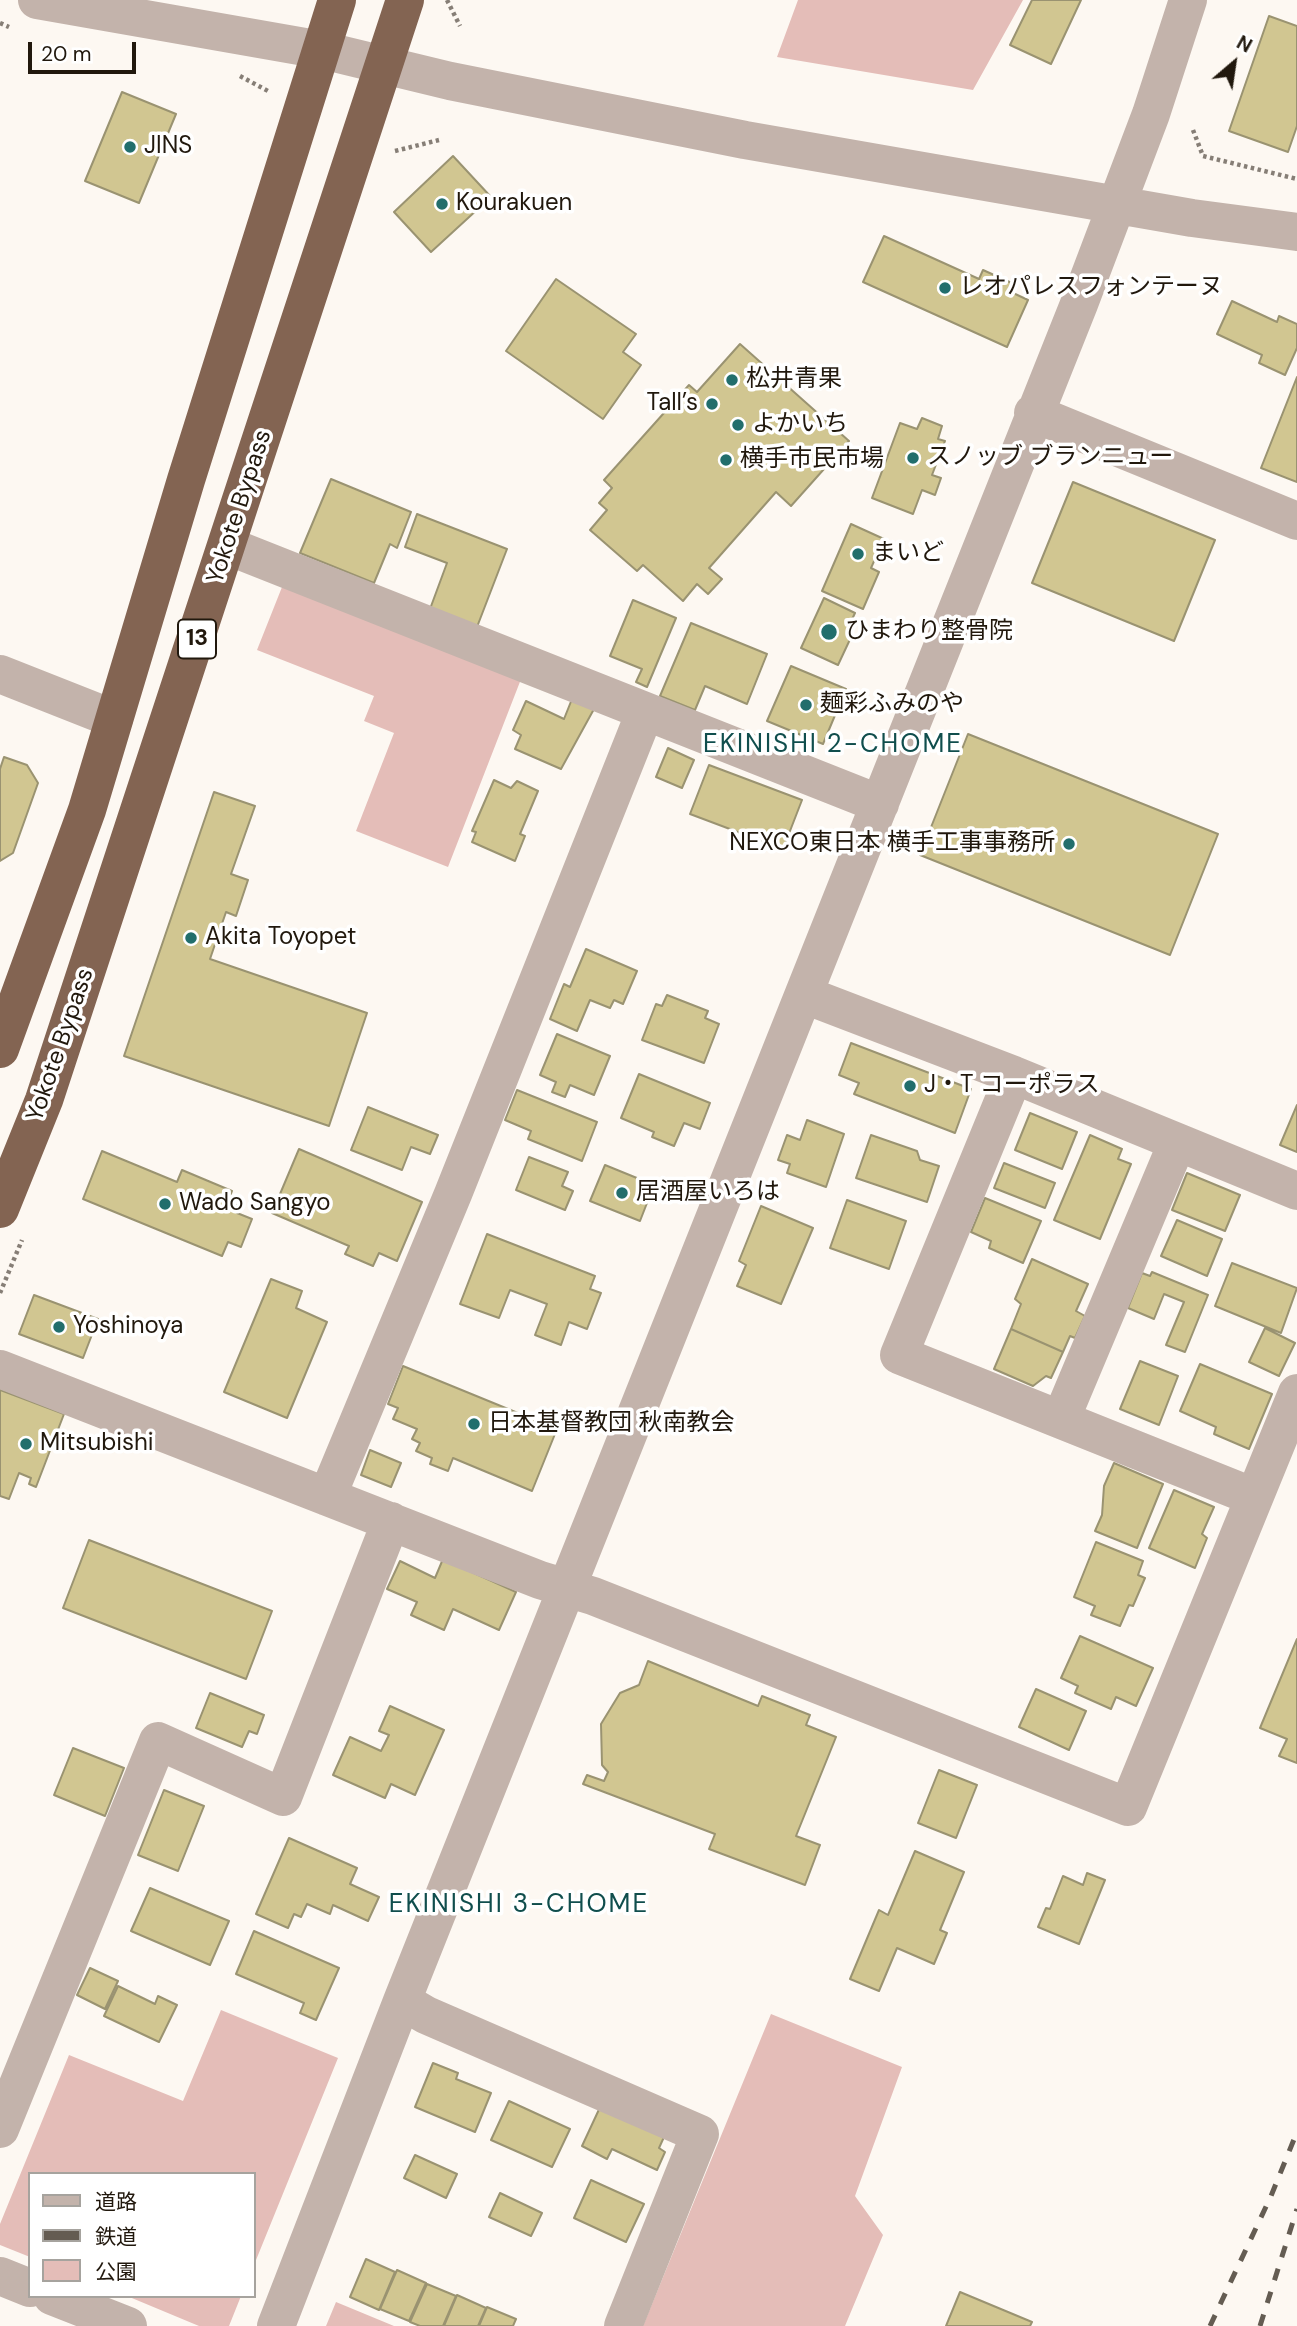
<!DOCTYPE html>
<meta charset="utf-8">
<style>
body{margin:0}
#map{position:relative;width:1297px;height:2326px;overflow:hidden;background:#fdf8f2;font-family:"DM Sans","Noto Sans JP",sans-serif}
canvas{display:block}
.legend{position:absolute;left:28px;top:2172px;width:228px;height:126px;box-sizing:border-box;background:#fff;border:2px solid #a6a39e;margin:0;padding:9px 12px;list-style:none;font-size:21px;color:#21180d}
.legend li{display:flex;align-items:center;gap:14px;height:35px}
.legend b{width:35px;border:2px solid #a6a39e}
.north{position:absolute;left:1199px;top:28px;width:70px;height:70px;-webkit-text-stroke:5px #fff;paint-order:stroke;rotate:29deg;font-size:19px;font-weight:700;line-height:28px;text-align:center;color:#21180d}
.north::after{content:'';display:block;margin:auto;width:24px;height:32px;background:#21180d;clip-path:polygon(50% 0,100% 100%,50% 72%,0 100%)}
.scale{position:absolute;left:28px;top:42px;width:108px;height:32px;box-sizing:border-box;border:4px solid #21180d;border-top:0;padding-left:9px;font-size:21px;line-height:24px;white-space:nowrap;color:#21180d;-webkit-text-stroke:5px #fff;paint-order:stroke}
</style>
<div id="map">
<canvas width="1297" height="2326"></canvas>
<ul class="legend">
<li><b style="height:9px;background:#c3b3ab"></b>道路</li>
<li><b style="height:9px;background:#645c52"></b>鉄道</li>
<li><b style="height:19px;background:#e4bdb8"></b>公園</li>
</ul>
<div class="north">N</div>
<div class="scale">20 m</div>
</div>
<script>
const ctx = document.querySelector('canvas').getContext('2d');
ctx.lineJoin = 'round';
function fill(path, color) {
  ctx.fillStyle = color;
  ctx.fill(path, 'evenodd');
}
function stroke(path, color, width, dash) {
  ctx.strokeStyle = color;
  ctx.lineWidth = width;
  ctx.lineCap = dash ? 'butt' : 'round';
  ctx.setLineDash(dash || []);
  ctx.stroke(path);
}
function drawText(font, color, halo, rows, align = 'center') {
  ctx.font = font + ' "DM Sans","Noto Sans JP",sans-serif';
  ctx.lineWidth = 7;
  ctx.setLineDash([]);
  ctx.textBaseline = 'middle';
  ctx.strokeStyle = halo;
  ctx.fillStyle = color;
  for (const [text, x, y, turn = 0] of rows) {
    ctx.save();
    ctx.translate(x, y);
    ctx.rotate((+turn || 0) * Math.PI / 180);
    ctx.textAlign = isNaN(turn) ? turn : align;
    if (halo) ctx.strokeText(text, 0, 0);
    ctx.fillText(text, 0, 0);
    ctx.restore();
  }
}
fill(new Path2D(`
 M798,0H1023L973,90L777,57Z
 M284,582L523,674L448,867L356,831L394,733L364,721L374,696L257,650Z
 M221,2010L338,2058L254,2265V2174H30V2257L0,2245V2224L69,2055L183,2101Z
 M771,2014L902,2067L855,2196L883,2235L845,2326H643Z
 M127,2296H241L229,2326H199Z
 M336,2302L394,2326H326Z`), '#e4bdb8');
const building = new Path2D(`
 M1032,0H1081L1051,64L1010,45Z
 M1269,16L1297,26V126L1288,152L1229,131Z
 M122,92L176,114L139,203L85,181Z
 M453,156L491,197L431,252L394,212Z
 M884,236L979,279L983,270L1014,284L1011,292L1028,300L1007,347L863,282Z
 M556,279L636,334L623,352L641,365L603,419L506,351Z
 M1232,301L1277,322L1279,316L1297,324V348L1285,375L1259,363L1262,355L1217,334Z
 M740,344L849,441L791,506L776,492L709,568L722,579L708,594L697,584L683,601L643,565L637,571L590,530L607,510L599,503L612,488L604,480L689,385L697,392Z
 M1297,377V482L1261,468Z
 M922,418L942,426L938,439L945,441L932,475L941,478L935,495L922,490L913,514L872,498L900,423L917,429Z
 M331,479L411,512L397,548L390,544L374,583L300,553Z
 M1073,482L1215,540L1174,641L1032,583Z
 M417,514L507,549L477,627L430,609L447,563L405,547Z
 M851,524L884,539L871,568L879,572L863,609L822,591Z
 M824,598L855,613L847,630L853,633L838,665L801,648Z
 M633,600L676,618L647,687L636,682L642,669L610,656Z
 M691,623L767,654L747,704L705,686L695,710L660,696Z
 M791,666L846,689L823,744L767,721Z
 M572,699L594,709L561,769L515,749L521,735L513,730L526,701L564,719Z
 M968,734L1218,834L1170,955L920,855Z
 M668,748L694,760L682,788L656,777Z
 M4,757L27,765L38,783L13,853L0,861V769Z
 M709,765L802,800L783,849L690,814Z
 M494,780L511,788L517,781L538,791L520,834L525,836L515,861L472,842L476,832L472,831Z
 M214,792L255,806L231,874L248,880L236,916L226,912L210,959L367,1013L329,1126L124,1056Z
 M586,949L637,971L623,1004L614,1000L610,1008L590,1000L577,1031L550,1019L564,984L570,987Z
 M667,995L708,1011L705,1018L719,1024L704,1063L642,1040L656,1004L662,1006Z
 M557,1034L610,1056L594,1095L570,1085L565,1097L552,1092L556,1082L540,1075Z
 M851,1043L971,1089L955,1133L854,1094L859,1083L839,1075Z
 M639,1074L710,1103L700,1129L684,1123L674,1146L652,1137L654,1132L621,1118Z
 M517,1090L597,1122L582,1161L528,1139L531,1131L505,1120Z
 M1297,1105V1152L1280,1145Z
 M368,1107L438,1135L430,1154L411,1147L402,1170L351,1150Z
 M1030,1113L1077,1132L1062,1169L1015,1150Z
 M807,1120L844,1134L826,1187L787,1173L790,1164L778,1160L787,1135L800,1140Z
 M871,1135L917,1151L920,1160L939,1166L927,1202L856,1178Z
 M1090,1135L1122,1149L1118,1159L1131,1164L1100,1239L1054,1220Z
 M299,1149L422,1202L397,1261L379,1253L373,1266L345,1254L349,1246L272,1213Z
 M102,1151L177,1182L182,1170L232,1191L228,1202L240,1207L237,1213L252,1219L241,1247L228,1242L222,1256L83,1199Z
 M529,1157L568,1172L562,1186L573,1191L565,1210L516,1190Z
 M1004,1163L1055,1183L1045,1208L994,1188Z
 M605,1165L654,1185L640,1221L590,1201Z
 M1187,1173L1240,1195L1225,1231L1172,1210Z
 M985,1198L1041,1221L1023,1263L989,1248L991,1241L971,1232Z
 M847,1200L906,1221L889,1269L830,1248Z
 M761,1206L813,1228L781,1304L737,1286L746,1265L739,1261Z
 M1177,1220L1222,1239L1207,1276L1161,1256Z
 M487,1234L595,1276L590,1289L601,1293L587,1329L569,1322L561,1345L535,1335L547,1304L510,1290L499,1318L460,1304Z
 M1032,1259L1088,1284L1076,1311L1085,1316L1075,1338L1070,1336L1063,1352L1011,1329L1021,1304L1015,1299Z
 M1232,1263L1297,1288L1281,1333L1215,1306Z
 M1152,1272L1208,1295L1185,1352L1166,1345L1184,1302L1164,1294L1154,1319L1128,1308L1142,1273L1150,1276Z
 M271,1279L302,1291L296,1308L327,1322L287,1418L224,1392Z
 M34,1295L98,1319L83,1358L19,1334Z
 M1265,1328L1295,1343L1279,1376L1249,1362Z
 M1011,1329L1063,1352L1051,1378L1046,1376L1033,1386L994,1369Z
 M1140,1361L1178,1376L1159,1425L1120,1409Z
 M1200,1364L1272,1394L1249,1449L1214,1434L1216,1427L1180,1411Z
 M403,1366L557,1429L532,1491L453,1458L448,1471L430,1464L432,1458L416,1451L420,1443L412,1439L417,1429L393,1419L398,1408L388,1404Z
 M0,1390L64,1414L36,1487L29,1484L31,1478L19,1473L9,1499L0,1496Z
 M370,1450L401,1463L391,1487L361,1475Z
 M1114,1463L1163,1484L1137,1548L1095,1531L1102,1515L1104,1486Z
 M1174,1490L1214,1507L1202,1534L1207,1538L1195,1568L1149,1548Z
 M89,1540L272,1611L246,1679L63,1608Z
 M1096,1542L1143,1561L1138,1575L1145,1578L1133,1606L1129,1605L1120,1626L1091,1615L1095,1606L1074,1597Z
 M443,1559L516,1592L499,1630L453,1609L444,1630L411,1615L417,1602L387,1589L400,1561L435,1578Z
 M1080,1636L1153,1668L1136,1706L1116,1697L1111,1709L1075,1693L1078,1686L1061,1678Z
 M1297,1639V1763L1279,1756L1287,1739L1260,1728Z
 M648,1661L758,1706L762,1696L810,1715L806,1725L836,1737L796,1836L820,1845L805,1885L709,1849L715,1834L583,1784L587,1775L604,1781L608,1772L602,1765L601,1724L620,1693L639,1685Z
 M1036,1689L1086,1711L1069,1750L1019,1727Z
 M210,1693L264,1715L257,1734L249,1731L242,1747L196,1728Z
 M390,1706L444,1730L415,1795L391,1784L385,1798L333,1775L350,1737L381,1751L389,1735L379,1731Z
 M73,1748L124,1768L105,1816L54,1795Z
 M939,1770L977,1785L956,1838L918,1823Z
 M164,1790L204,1806L178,1871L138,1855Z
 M289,1838L357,1868L350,1884L379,1897L368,1921L333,1905L330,1914L307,1904L301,1917L294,1914L288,1928L256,1914Z
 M915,1851L964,1872L940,1930L947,1933L934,1964L897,1948L879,1991L850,1979L879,1910L888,1915Z
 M1087,1873L1105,1880L1079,1944L1038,1927L1046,1908L1050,1909L1063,1876L1083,1885Z
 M150,1888L229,1921L210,1965L131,1931Z
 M254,1931L339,1968L316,2020L300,2013L304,2003L236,1974Z
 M90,1968L118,1981L105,2009L77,1995Z
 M118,1986L155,2004L158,1996L177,2005L159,2042L104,2016Z
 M433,2063L458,2073L456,2079L491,2093L475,2132L415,2107Z
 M509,2101L570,2129L552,2167L491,2140Z
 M602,2103L664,2137L659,2148L665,2152L657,2170L612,2149L607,2159L582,2146Z
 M415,2155L457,2174L446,2198L404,2178Z
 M591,2180L644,2204L626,2242L574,2218Z
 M500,2193L542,2213L531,2236L489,2217Z
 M366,2259L395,2272L379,2310L350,2297Z
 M397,2270L426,2283L409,2321L380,2309Z
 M427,2284L456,2296L443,2326H420L410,2322Z
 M960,2292L1032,2322L1030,2326H946Z
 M457,2295L486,2308L478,2326H444Z
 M487,2307L516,2319L513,2326H479Z`);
fill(building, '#d1c691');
stroke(building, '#9a9371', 2);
stroke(new Path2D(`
 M447,0L460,26
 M0,23L9,27
 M240,76L268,91
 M1193,130L1203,156L1297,179
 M395,151L439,140
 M0,1293L22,1240`), '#867e76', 4.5, [3.5, 3.5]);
stroke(new Path2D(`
 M37,0L322,50L450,81L745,140L1192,218L1297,232
 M1033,413L1297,521
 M228,546L880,804
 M0,674L114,719
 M805,995L1014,1075L1297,1191
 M1014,1075L899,1355L1254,1497
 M0,1369L540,1580L593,1596L1128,1807L1297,1393
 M1061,1419L1177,1143
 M327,1497L453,1194L645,712
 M402,2001L426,2015L700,2134L623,2326
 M0,2129L158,1741L283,1797L391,1521
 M0,2276L30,2288
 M52,2296L128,2326
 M276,2326L402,2001L1079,304L1151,114L1188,0`), '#c3b3ab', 38);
stroke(new Path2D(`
 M0,1049L87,810L186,480L337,0
 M0,1209L44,1100L405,0`), '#836452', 38);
stroke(new Path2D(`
 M1210,2326L1271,2196L1297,2132
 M1260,2326L1297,2209`), '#645c52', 5, [12, 12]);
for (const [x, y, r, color] of [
 [130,147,7,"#226e6c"],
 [442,204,7,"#226e6c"],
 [945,288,7,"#226e6c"],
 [732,380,7,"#226e6c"],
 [712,404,7,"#226e6c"],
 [738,425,7,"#226e6c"],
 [913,458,7,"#226e6c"],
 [726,460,7,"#226e6c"],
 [858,554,7,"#226e6c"],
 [829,632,9,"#226e6c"],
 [806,705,7,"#226e6c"],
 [1069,844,7,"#226e6c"],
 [191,938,7,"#226e6c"],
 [910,1086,7,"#226e6c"],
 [622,1193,7,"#226e6c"],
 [165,1204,7,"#226e6c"],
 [59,1327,7,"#226e6c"],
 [474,1424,7,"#226e6c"],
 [26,1444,7,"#226e6c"]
]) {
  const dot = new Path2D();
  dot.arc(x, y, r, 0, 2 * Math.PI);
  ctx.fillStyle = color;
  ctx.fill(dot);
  stroke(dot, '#fff', 2.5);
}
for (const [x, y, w] of [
 [197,639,38]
]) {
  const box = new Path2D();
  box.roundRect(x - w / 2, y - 19.5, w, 39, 5);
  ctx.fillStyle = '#fff';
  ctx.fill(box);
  stroke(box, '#21180d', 2);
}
drawText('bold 23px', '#21180d', null, [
 ["13",197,639]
]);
drawText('24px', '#21180d', '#fff', [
 ["JINS",144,147],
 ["Kourakuen",456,204],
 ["レオパレスフォンテーヌ",959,288],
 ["松井青果",746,380],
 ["Tall’s",698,404,"right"],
 ["よかいち",752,425],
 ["スノッブ ブランニュー",927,458],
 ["横手市民市場",740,460],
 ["まいど",872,554],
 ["ひまわり整骨院",845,632],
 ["麺彩ふみのや",820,705],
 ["NEXCO東日本 横手工事事務所",1055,844,"right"],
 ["Akita Toyopet",205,938],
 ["J・T コーポラス",924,1086],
 ["居酒屋いろは",636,1193],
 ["Wado Sangyo",179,1204],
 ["Yoshinoya",73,1327],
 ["日本基督教団 秋南教会",488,1424],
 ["Mitsubishi",40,1444]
], 'left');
drawText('24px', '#21180d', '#fff', [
 ["Yokote Bypass",240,507,-72],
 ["Yokote Bypass",61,1045,-71]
]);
ctx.letterSpacing = '2px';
drawText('26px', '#104e4d', '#fff', [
 ["EKINISHI 2-CHOME",833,745],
 ["EKINISHI 3-CHOME",519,1905]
]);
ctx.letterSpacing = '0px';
</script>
